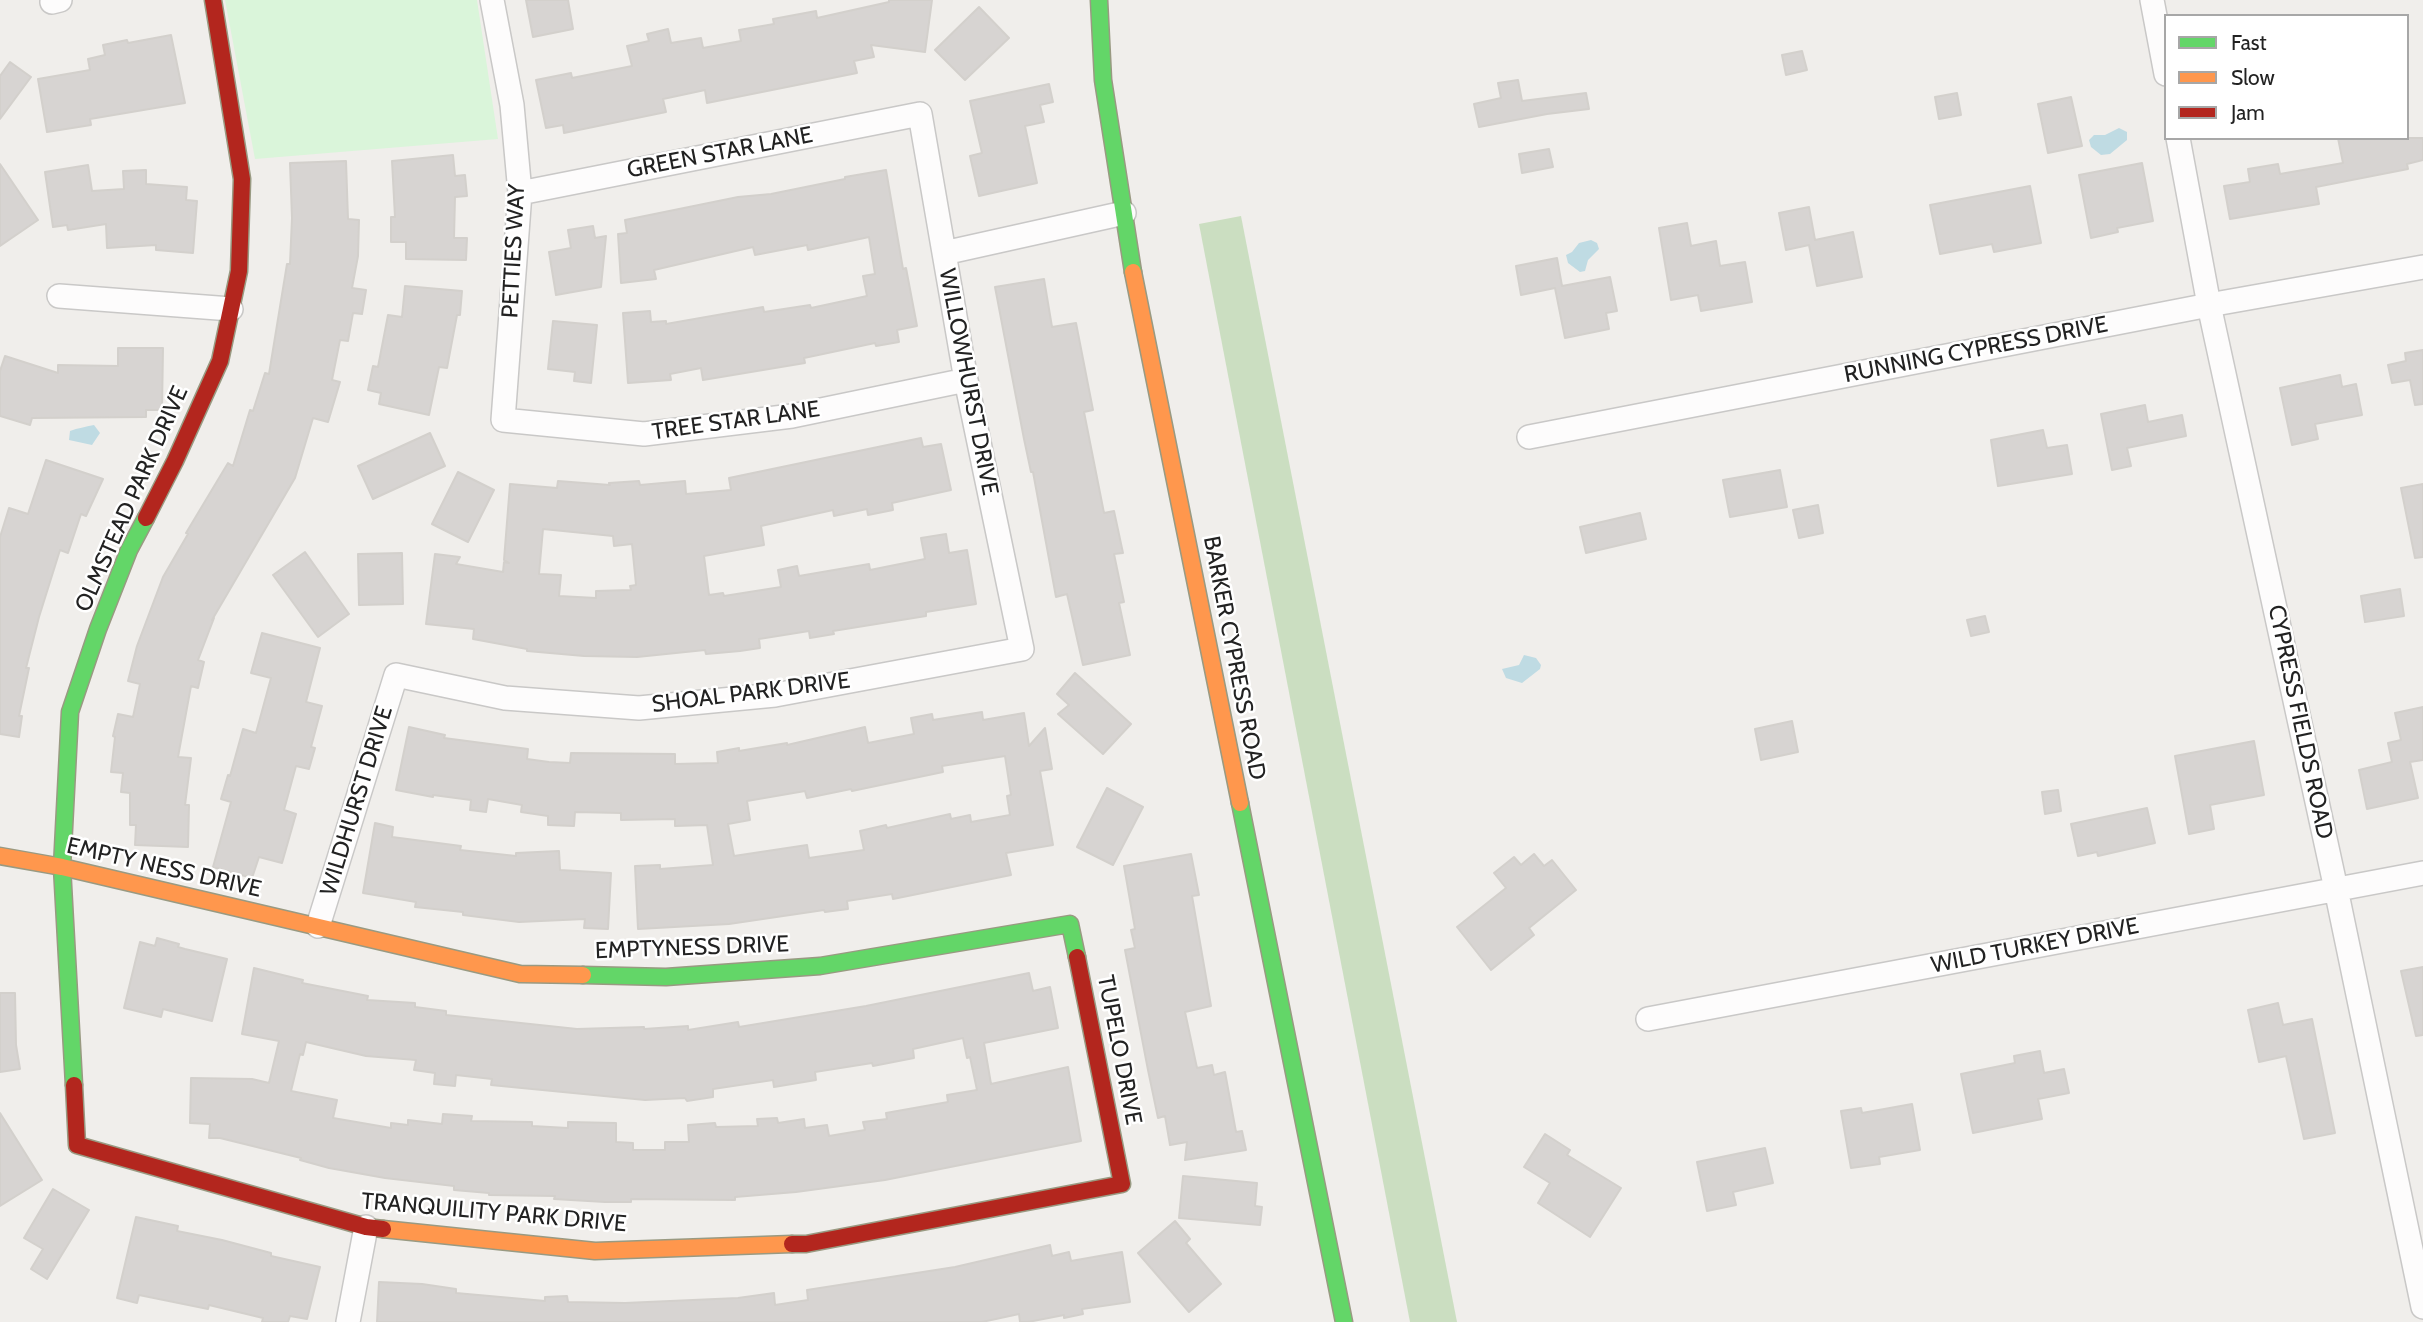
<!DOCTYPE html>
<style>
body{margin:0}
#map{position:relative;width:2423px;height:1322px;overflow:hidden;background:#f0eeeb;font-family:Cabin,sans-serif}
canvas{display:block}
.legend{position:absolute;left:2164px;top:14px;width:245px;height:126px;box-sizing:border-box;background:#fff;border:2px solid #a7a7a7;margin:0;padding:9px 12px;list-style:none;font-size:21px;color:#222}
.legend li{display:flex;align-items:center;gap:14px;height:35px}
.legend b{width:35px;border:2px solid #a7a7a7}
</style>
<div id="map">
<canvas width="2423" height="1322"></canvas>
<ul class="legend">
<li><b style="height:9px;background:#63d668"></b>Fast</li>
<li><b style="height:9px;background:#ff974d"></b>Slow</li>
<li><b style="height:9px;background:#b3261e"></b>Jam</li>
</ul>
</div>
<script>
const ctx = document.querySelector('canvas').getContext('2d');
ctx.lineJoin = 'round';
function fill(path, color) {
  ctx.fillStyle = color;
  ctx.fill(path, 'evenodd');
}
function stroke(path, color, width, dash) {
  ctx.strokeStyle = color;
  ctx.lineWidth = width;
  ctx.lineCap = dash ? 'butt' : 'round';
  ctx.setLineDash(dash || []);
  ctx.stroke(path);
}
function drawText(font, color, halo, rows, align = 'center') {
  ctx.font = font + ' Cabin,sans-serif';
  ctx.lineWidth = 5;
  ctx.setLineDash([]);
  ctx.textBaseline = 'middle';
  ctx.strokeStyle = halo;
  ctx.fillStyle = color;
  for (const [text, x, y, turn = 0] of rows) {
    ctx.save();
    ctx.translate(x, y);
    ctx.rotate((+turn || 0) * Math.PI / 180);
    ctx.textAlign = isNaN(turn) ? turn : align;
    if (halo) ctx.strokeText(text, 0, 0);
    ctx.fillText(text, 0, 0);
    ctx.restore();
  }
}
fill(new Path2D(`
 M1241,216L1457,1322H1410L1199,224Z`), '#cbdec1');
fill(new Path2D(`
 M225,0H477L498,139L255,159Z`), '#daf5da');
fill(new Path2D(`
 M2119,128L2127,132V140L2110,154L2101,155L2091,147L2089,140L2094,135H2105Z
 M1591,240L1597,243L1599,249L1588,260L1585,271L1580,272L1568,263L1566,255L1572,252L1579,243Z
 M94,425L100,433L92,445L69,440L70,431C78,428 85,427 94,425Z
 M1524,655L1536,658L1541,665L1540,669L1522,683L1506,678L1502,669L1519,665Z`), '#bfdbe3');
const building = new Path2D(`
 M526,0H568L573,29L533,37Z
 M889,0H932L925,52L871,45L874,57L854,61L857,73L707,103L705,90L663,99L666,112L564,133L563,125L546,128L536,80L571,73L572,78L632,66L627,46L649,41L647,34L668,29L671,43L701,38L703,48L741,41L739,30L774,24L773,19L816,11L817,18L889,2Z
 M979,7L1009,38L965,80L935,50Z
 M171,35L185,103L90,119L91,125L47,132L38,79L90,70L88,59L105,55L103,45L127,40L128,43Z
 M1802,51L1807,70L1786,75L1782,55Z
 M10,62L31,77L0,119V76Z
 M1518,80L1522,101L1586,93L1589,109L1547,114L1479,127L1474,104L1501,98L1498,83Z
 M1049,84L1053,102L1040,105L1044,122L1025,126L1037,183L979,196L970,156L982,153L970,101Z
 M1957,93L1961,115L1939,119L1935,97Z
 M2071,97L2082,146L2048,153L2038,104Z
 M2338,138H2423V160L2407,164L2408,169L2316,187L2319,204L2230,219L2224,186L2250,182L2248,169L2278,164L2280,174L2343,163Z
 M1549,149L1553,167L1522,173L1519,154Z
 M453,155L455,176L465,175L467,196L455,197L454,238H467L466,260L406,259V242H391V217H395L392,161Z
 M346,161L348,219L359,220L358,256L352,288L366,290L362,314L353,313L348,341L340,340L332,380L340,382L328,422L313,418L295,478L212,620L214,618L198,660L204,662L198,688L191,686L178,757L191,758L185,805H189L188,847L135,845L136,825H130V793L121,792L123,773L111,772L115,737L113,736L118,714L133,717L140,684L128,681L137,646L163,577L188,534L186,533L228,463L233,466L250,410L253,411L265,373L269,374L287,264H290L292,218L290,163Z
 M2142,163L2153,221L2117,228L2118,232L2091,238L2079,175Z
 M0,164L38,220L0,246Z
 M88,165L92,191L124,189L123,171L146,170V184L187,187L186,200L197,201L193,253L156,250V245L107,248L106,224L68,230L67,225L53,227L45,172Z
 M886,170L903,269L906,268L917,326L897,330L899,342L876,346L875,343L804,358L805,363L703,380L701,368L670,374L671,380L628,383L623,313L650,311L651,322L666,321V324L763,307L764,312L810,305L811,308L867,296L863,276L875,274L869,237L808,250L807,245L755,255L753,247L654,270L656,279L621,283L618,234L627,233L625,220L738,197L771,194L845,179V177Z
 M2030,186L2041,243L1994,252L1992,244L1940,254L1930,205Z
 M1809,207L1815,240L1853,232L1862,277L1817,286L1809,245L1786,250L1779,213Z
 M1687,223L1691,246L1716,241L1720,266L1745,262L1752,302L1701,311L1698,295L1671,300L1659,228Z
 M593,226L595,238L606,236L601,287L556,295L549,252L571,248L568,230Z
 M1557,258L1562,286L1610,277L1617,311L1606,313L1609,329L1565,338L1555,288L1521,295L1516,266Z
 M1044,279L1052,327L1076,323L1093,410L1084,412L1104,513L1114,511L1123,553L1114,554L1124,602L1119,603L1130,655L1083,665L1067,594L1056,597L1033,472H1031L1024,439L995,287Z
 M405,286L462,291L460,315H457L447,368L439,367L429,415L379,404L381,393L368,390L373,366L378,367L388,315L402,317Z
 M553,321L597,325L591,383L574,381L575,372L548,369Z
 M118,348H163L162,410H146V417L32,418L30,425L0,416V371L5,356L58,373V365L118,366Z
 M2423,350V404L2415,405L2410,380L2392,383L2388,365L2406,361L2405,353Z
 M2340,375L2342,387L2356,384L2362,415L2315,424L2318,439L2292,445L2280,388Z
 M2145,405L2148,422L2182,415L2186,436L2127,448L2131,466L2112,470L2101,414Z
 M2043,430L2047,448L2067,445L2072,474L1998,486L1991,440Z
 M430,433L445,466L373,499L358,466Z
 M921,438L923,447L941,444L951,490L892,503L893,510L868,515L867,509L834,516L833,510L761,526L764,545L704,556L709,595L723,593L724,596L781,587L778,570L797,566L799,576L869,564L870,570L925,559L921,538L946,534L949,553L967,550L976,604L926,612V616L833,631L834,634L810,638L809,631L759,639L760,648L740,651L706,654L705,650L637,657L584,656L527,651V649L473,639L474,629L426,624L435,554L460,557L456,564L503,572L504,562L509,563L504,560L510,484L557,488L558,481L610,485L609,483L639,481L640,485L685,481L686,494L731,490L729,478ZM543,529L613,536L614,546L632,544L636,585L630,586L631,590L596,591V598L559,596L561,575L539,574Z
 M46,460L103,479L86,516L81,514L68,553L60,550L39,617L26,668H29L19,716H22L19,737L0,734V537L9,508L28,514Z
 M1780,470L1787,507L1730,517L1723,480Z
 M458,472L494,490L468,542L432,524Z
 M2423,484V557L2415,558L2401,488Z
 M1818,505L1823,533L1799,538L1793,510Z
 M1640,513L1646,539L1586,553L1580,527Z
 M305,552L349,614L318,637L273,575Z
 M402,553L403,604L359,605L358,554Z
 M2400,589L2404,616L2365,622L2361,596Z
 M1985,616L1989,632L1971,636L1967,620Z
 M262,633L320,648L306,702L322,706L311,747L315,748L309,769L296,766L284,810L296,814L282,863L259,857L252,878L213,867L231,802L221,799L228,775L230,776L243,729L256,733L271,678L251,673Z
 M1075,673L1131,724L1103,754L1058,714L1069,705L1057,694Z
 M2423,707V760L2410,762L2418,798L2367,809L2359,770L2392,762L2388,743L2401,740L2395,713Z
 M982,712L983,720L1024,713L1029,746L1045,728L1052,769L1040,771L1053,845L1006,853L1011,875L893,899L892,894L847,901L848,909L825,912L824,910L729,924L638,929L635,866L660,865V869L713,865L707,825L675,826V819L621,820V813L575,812L574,826L548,825V816L521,812L522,805L488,799L486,812L470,810L471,800L433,795V797L396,790L409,727L445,735L444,738L528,749L527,759L549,762L570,763L571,753L675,754V764L718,763L717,752L739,748V751L787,743V745L865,727L868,743L914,734L911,718L932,714L933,720ZM1005,756L1011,795L1007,796L1010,815L971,822L970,815L951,819L950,814L887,828L886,825L860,831L864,850L809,858L807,845L734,856L728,824L750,820L747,801L805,791L807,798L851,789L852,791L943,772L942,766Z
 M1792,721L1798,752L1761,760L1755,729Z
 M2254,741L2264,795L2210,805L2214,829L2189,834L2175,756Z
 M1107,788L1143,807L1113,865L1077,847Z
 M2058,790L2061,811L2045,814L2042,792Z
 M2147,808L2155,843L2098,856L2097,852L2078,856L2071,824Z
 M375,823L393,827L392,837L461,846L460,850L516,856V853L559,851L560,870L611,873L608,929L584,928L585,919L519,922L463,915V912L415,907L416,902L363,893Z
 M1191,854L1199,895L1192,896L1211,1006L1185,1012L1197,1068L1212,1065L1214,1075L1225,1072L1236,1132L1242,1131L1246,1150L1185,1160L1187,1142L1170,1145L1165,1116L1158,1118L1148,1070L1125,950L1135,948L1131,930L1135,929L1124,866Z
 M1534,854L1544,866L1552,860L1576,890L1529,928L1534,935L1491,970L1457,927L1506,888L1494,873L1514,857L1521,865Z
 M157,938L179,944L178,947L185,949L227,959L212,1021L163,1009L161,1017L124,1008L140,942L155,946Z
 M2423,967V1035L2416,1036L2401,971Z
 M254,968L303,980L302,983L368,996L367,1000L415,1003V1007L446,1011V1015L577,1029L644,1027V1029L688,1026V1030L738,1022L739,1027L866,1006L1029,973L1033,991L1050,987L1058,1028L984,1043L991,1084L1068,1067L1081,1141L885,1180L796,1192L735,1197V1200L631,1199V1202H605L554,1199L555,1196L489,1195V1193L454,1190V1186L385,1178L329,1168L300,1160L301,1158L220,1138H209L210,1124L190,1123L191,1078L252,1079L269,1083L279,1041L242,1034ZM963,1038L967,1058L970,1057L977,1090L947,1095L948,1102L886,1113L887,1119L863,1122L865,1130L829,1136L827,1125L805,1128L804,1119L778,1123L777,1118L757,1119L758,1126L716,1127L715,1123L688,1125L689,1142H665V1150H633V1143L616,1142V1123L568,1122V1128L532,1126V1122L471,1121L472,1116L443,1114L442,1124L408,1120V1125L391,1123V1128L333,1118L337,1100L291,1091L300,1054L303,1055L306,1042L366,1056L416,1060L414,1070L435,1073L434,1084L455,1086L456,1075L492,1079L491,1085L645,1100L685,1098L687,1101L713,1097V1089L773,1080L774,1087L816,1080L815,1072L872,1063L873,1066L914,1058L913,1049Z
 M0,993H15L16,1045L20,1069L0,1072Z
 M2278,1003L2283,1025L2312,1019L2335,1133L2304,1139L2286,1056L2259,1062L2248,1010Z
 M2040,1051L2044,1073L2064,1069L2069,1093L2038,1099L2042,1119L1973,1133L1961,1074L2015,1063L2014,1056Z
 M1912,1104L1920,1150L1879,1157L1880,1164L1851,1168L1841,1111L1861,1108L1862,1113Z
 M0,1113L42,1180L0,1206Z
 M1545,1134L1570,1150L1567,1155L1621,1188L1590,1237L1538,1203L1550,1183L1524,1167Z
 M1765,1148L1773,1183L1733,1192L1736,1205L1707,1211L1697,1162Z
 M1183,1176L1257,1183L1255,1206L1262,1207L1260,1225L1179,1218Z
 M53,1189L89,1210L47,1279L31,1269L43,1249L24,1238Z
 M136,1217L178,1226L177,1231L222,1240L271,1253V1256L320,1267L307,1319L290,1316L288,1322H262L263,1318L209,1305L208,1309L139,1295L137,1303L117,1298Z
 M1175,1221L1190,1239L1186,1243L1221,1284L1189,1312L1138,1253Z
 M1050,1245L1052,1256L1069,1252L1071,1261L1122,1252L1130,1302L1082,1309L1083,1314L1064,1318V1315L1028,1322H1020L1019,1314L982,1322H377L379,1282L422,1284L456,1289V1293L545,1301V1297L567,1296L568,1302L625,1303L738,1298L774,1293L775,1305L808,1300L807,1290L955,1267Z`);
fill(building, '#d7d4d2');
stroke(building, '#d3d0cc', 2);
const street = new Path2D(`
 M492,0L512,105L520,193L503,420L644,434L792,416L966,380
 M2152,0L2166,74
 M52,2L60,0
 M2178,138L2209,305L2336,889L2423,1307
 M944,253L1124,213
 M59,296L231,309
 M1529,437L2209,305L2423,267
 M318,926L396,675L505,698L639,708L775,695L1022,649L966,380L920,114L520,193
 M1648,1019L2423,873
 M348,1322L366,1227`);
const fast = new Path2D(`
 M1099,0L1103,80L1133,272
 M1240,803L1344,1322
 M583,975L666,977L820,966L1070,924L1077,957
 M74,1085L62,867L70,712L98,629L129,550L146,518`);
const slow = new Path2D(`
 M1133,272L1240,803
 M0,856L62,867L520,974L583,975
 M383,1229L595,1251L792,1244`);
const jam = new Path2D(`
 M146,518L175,461L220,361L239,271L242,179L213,0
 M74,1085L77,1145L366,1227L383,1229
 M792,1244H806L1122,1184L1077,957`);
stroke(street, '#c9c8c7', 26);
stroke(fast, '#999a82', 19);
stroke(slow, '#999a82', 19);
stroke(jam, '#999a82', 19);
stroke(street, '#fdfcfc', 23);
stroke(fast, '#63d668', 16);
stroke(slow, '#ff974d', 16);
stroke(jam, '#b3261e', 16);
drawText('23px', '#222', '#fff', [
 ["GREEN STAR LANE",720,153,-11],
 ["PETTIES WAY",514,251,-87],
 ["RUNNING CYPRESS DRIVE",1976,350,-11],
 ["WILLOWHURST DRIVE",968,382,79],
 ["TREE STAR LANE",736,421,-8],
 ["OLMSTEAD PARK DRIVE",132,499,-66],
 ["BARKER CYPRESS ROAD",1234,658,79],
 ["SHOAL PARK DRIVE",751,693,-7],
 ["CYPRESS FIELDS ROAD",2300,722,78],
 ["WILDHURST DRIVE",357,801,-73],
 ["EMPTY NESS DRIVE",164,868,13],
 ["WILD TURKEY DRIVE",2035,946,-11],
 ["EMPTYNESS DRIVE",692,948,-2],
 ["TUPELO DRIVE",1119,1050,79],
 ["TRANQUILITY PARK DRIVE",494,1213,5]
]);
</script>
